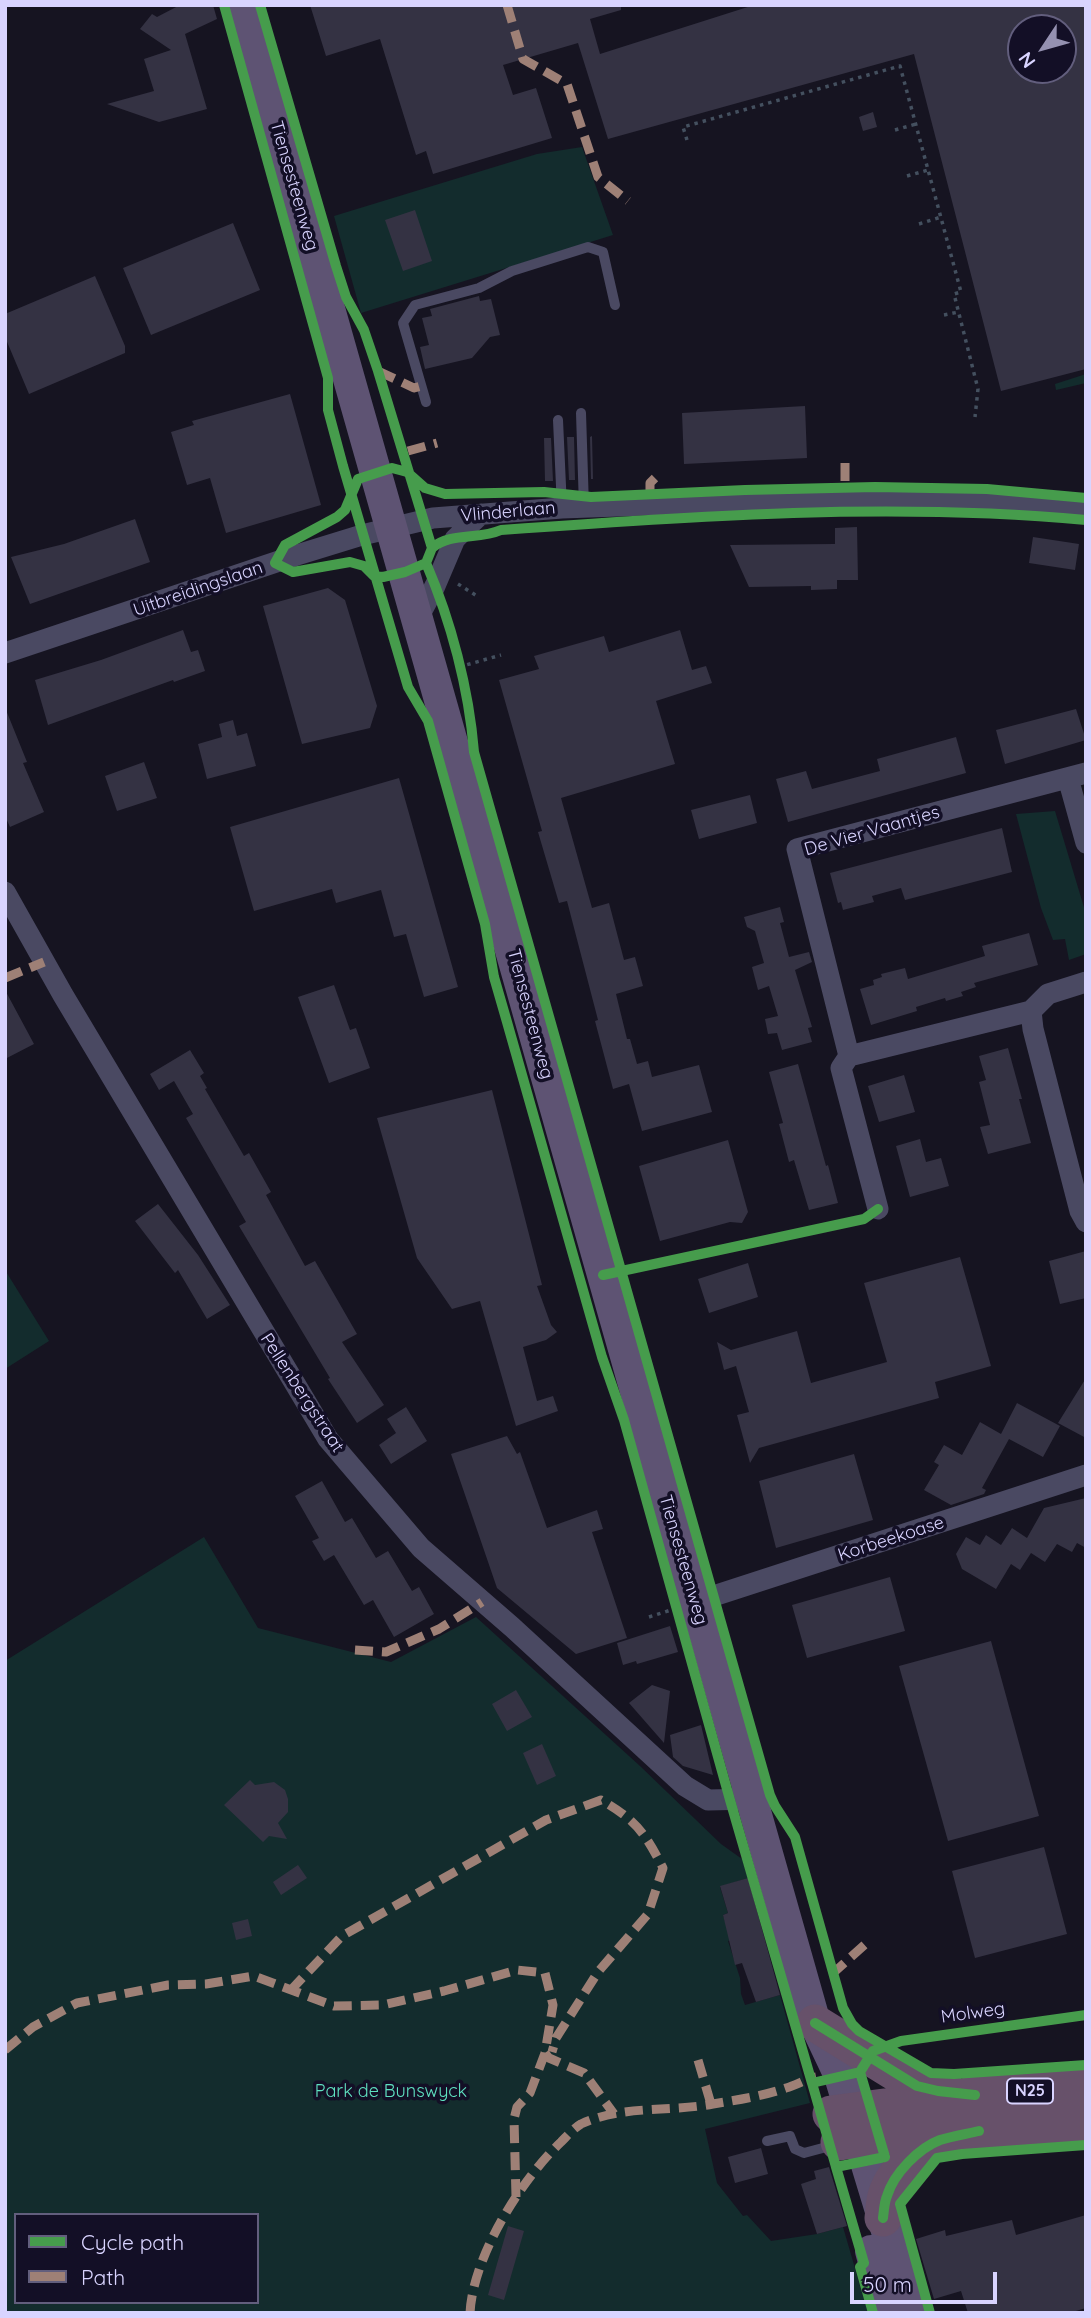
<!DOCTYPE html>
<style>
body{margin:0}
#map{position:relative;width:1091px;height:2318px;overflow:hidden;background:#161421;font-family:Quicksand,sans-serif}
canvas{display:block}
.frame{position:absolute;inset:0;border:7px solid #d9d4ff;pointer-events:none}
.legend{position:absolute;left:14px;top:2213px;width:245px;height:91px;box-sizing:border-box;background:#130f26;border:2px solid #625e7d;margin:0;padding:9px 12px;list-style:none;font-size:21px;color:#d9d4ff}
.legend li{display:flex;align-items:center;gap:14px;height:35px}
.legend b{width:35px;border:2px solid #625e7d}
.north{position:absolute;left:1007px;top:14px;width:70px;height:70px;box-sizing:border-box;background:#130f26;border:2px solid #625e7d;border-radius:50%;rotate:234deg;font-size:19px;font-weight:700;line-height:28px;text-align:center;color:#d9d4ff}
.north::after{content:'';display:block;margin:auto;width:24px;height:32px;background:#9591b1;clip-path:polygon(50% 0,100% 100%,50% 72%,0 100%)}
.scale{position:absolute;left:850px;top:2272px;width:147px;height:32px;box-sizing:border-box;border:4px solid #d9d4ff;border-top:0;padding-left:9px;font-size:21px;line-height:24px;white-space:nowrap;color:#d9d4ff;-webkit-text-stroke:5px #130f26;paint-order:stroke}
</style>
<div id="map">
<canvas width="1091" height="2318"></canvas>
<div class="frame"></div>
<ul class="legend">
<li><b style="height:9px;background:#469c4c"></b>Cycle path</li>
<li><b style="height:9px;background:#9e8076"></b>Path</li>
</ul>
<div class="north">N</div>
<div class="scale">50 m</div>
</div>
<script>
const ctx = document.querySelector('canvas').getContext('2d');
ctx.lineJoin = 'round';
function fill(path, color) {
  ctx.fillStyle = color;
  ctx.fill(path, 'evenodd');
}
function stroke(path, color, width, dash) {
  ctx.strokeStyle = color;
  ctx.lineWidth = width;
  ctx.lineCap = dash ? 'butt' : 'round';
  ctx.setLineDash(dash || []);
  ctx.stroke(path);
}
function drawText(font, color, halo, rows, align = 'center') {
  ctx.font = font + ' Quicksand,sans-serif';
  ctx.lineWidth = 7;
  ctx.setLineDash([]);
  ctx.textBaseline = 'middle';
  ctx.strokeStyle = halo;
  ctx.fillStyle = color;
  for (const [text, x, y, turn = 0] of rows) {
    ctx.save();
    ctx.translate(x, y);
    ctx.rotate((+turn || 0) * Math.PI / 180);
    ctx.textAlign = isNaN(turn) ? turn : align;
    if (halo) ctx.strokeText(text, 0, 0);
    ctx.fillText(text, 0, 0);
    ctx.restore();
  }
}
fill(new Path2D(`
 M582,147L613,235L361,313L334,216L537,154Z
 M1086,374V383L1056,390L1055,384Z
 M1055,811L1086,914V954L1069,960L1065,939L1053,940L1041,908L1016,814Z
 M5,1270L49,1341L5,1369Z
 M204,1537L258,1628L391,1662L476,1617L640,1766L721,1844L742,1859L748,1878L720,1887L728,1913L723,1915L731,1940L728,1941L740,1978L741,1994L745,2005L780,1995L810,2103L705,2129L717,2183L743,2216L747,2215L771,2241L817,2234L843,2227L868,2313H5V1661ZM16,2215H257V2302H16Z`), '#132c2d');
fill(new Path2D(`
 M180,5H213L217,19L185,34L207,109L159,122L107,104L154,91L144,59L171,50L140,29L152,14L157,17Z
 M310,5H621V10L590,19L600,54L754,5H1086V369L1001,391L914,54L608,139L578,43L503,65L513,95L536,88L552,138L433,174L426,151L416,155L380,39L326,56ZM1021,28H1063V70H1021Z
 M873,112L877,127L863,131L859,117Z
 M415,210L432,261L403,271L385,220Z
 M233,223L260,290L151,335L123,268Z
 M95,276L125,346V353L29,394L5,337V314Z
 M479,296L480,301L491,299L500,335L490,337L472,358L425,369L420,347L429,345L422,318L432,316L430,309Z
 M290,394L321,505L226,533L210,478L187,485L171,432L194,425L192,421Z
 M805,406L807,458L684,464L682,413Z
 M592,436L593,479H591L590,437Z
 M567,437H574L575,480H569Z
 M544,438H551L553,481H545Z
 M135,519L150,562L30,604L11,557L64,544Z
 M857,527L858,580H837V589L811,590V586L749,587L730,545L835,544V528Z
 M1033,537L1079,544L1075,570L1029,563Z
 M328,588L345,600L377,706L370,728L302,744L263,606Z
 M183,630L191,652L198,650L205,671L174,682L173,680L48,725L35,680L101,660Z
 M680,630L692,670L706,666L712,683L656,701L675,764L561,798L592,908L609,903L624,960L635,957L643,986L616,994L627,1039H630L637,1064L648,1061L652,1077L699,1065L712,1112L642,1131L629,1084L613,1089L595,1021L598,1020L567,901L559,903L538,832L542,831L499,680L539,669L534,656L604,636L609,652Z
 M1076,709L1086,740L1005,764L996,730Z
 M6,710L27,762L23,763L44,812L10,827L5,816Z
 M233,720L237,736L247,733L256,766L207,779L198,744L222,737L219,724Z
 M956,737L966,773L788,822L776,779L806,771L812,789L880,771L877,759Z
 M144,762L157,798L117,811L105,776Z
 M399,778L458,987L424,997L406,934L394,937L381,890L336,903L332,889L254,911L230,827Z
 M750,795L757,823L699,839L691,810Z
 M1002,828L1012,872L905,900L901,888L872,896L874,902L843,910L841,902L838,903L830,873Z
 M780,907L784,922L780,923L789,957L809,952L812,962L795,970L812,1027L808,1028L812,1042L782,1050L777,1033L768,1034L765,1019L778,1016L769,986L758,990L752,967L764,963L755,931L747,927L744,917Z
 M1029,933L1038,965L974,983L976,987L961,992L963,996L946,1001L945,998L916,1007L917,1011L871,1025L860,989L874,985L873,980L882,977L881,974L905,968L908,979L985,956L982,946Z
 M334,985L350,1030L356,1028L370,1068L329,1083L298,997Z
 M5,990L34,1044L5,1059Z
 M1008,1048L1022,1099H1019L1031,1143L988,1154L980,1127L990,1125L979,1082L986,1080L979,1056Z
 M190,1050L204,1073L200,1076L207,1088L205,1089L244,1156L249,1153L271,1192L266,1195L305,1266L315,1261L357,1334L342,1342L384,1405L357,1423L328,1379L330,1378L239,1226L246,1222L186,1118L193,1114L174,1081L159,1090L150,1074Z
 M798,1064L826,1166L828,1165L838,1203L809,1210L794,1160L789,1162L779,1124L783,1123L769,1072Z
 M904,1075L915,1112L879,1122L868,1086Z
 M492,1090L542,1285L537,1286L551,1325L557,1332L546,1340L523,1347L537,1401L553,1396L558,1411L516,1426L480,1301L452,1309L417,1258L377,1118Z
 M920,1139L926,1162L941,1158L949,1186L910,1197L896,1146Z
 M728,1140L748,1212L742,1223L730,1222L660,1241L639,1166Z
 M158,1204L198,1255L230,1305L207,1319L178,1270L175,1273L135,1221Z
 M1086,1251V1298L1060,1304L1049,1261Z
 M960,1257L991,1366L935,1382L939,1398L759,1448L750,1463L737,1415L749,1412L736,1366L724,1370L717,1342L731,1350L797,1331L811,1383L887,1362L864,1283Z
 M748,1263L758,1297L709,1313L698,1279Z
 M1086,1378V1438L1058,1423Z
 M1017,1403L1060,1426L1043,1457L1009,1439L982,1488L986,1490L984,1494L951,1505L924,1490L939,1465L934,1462L944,1445L962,1455L980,1422L1001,1434Z
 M406,1407L427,1441L391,1464L379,1445L396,1433L387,1419Z
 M507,1436L517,1454L520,1452L547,1528L597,1510L603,1529L592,1532L627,1638L576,1654L497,1588L451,1454Z
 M854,1454L873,1520L776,1548L759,1481Z
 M322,1481L345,1522L352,1518L376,1558L388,1551L412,1591L419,1587L434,1614L394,1637L373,1600L364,1605L334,1555L324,1561L312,1541L319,1538L295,1496Z
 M1086,1498V1548L1077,1543L1072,1552L1057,1544L1045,1562L1031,1553L1020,1570L1011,1564L996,1589L962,1569L956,1554L966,1537L980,1545L986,1535L1001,1545L1012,1528L1027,1538L1044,1508Z
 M890,1577L905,1631L807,1658L792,1605Z
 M670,1626L678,1652L637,1664L636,1661L623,1665L617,1643Z
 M991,1641L1039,1816L948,1841L899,1666Z
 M652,1685L670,1691L664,1743L629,1703Z
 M516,1690L532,1717L507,1731L492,1704Z
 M701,1725L713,1775L683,1766L673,1757L670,1735Z
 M542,1744L556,1776L537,1785L523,1753Z
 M250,1780L255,1785L274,1782L285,1790L288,1799V1812L278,1823L287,1839L269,1836L263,1842L224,1805Z
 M1044,1847L1067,1934L975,1958L952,1871Z
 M298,1865L307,1878L281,1895L273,1882Z
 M748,1878L780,1995L756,2002L742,1963L735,1965L723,1915L728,1913L720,1886Z
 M248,1919L252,1936L236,1940L232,1923Z
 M761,2148L768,2174L735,2183L728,2157Z
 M829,2167L847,2226L817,2234L801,2184L816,2179L814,2171Z
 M1086,2215V2308L1069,2313H968L961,2291L934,2299L916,2239L945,2230L946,2236L1012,2220L1016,2235Z
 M508,2226L524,2231L504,2300L488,2295Z`), '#343243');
stroke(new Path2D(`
 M895,130L916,124
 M687,140L683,127L900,66L961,292L954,294L978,389L975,417
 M907,176L928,170
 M919,224L941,217
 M944,315L959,312
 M458,584L477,596
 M459,667L501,655
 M649,1617L674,1609`), '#44505f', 3.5, [3.5, 5]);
stroke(new Path2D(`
 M426,402L403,323L415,305L479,288L512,271L588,247L603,252L615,305
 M581,413L584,507
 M558,420L562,508
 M767,2141L790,2136L795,2149L804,2153L834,2145`), '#4a4962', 10);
stroke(new Path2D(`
 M418,618L435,586L455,539L481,514
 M5,653L297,555L362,535L433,518L562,508L845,498H968L1086,508
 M1068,778L1086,843
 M5,892L63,995L328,1439L421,1548L512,1627L685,1786L708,1800L753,1799
 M1031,1011L1048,994L1086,982
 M849,1056L797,849L1086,773
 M878,1209L841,1068L849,1056L1031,1011L1033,1029L1080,1211L1086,1222
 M695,1602L1086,1475`), '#4a4962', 21);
stroke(new Path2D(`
 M243,5L815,2023L840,2076L912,2313
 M871,2251L888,2313`), '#5e5373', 32);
stroke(new Path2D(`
 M815,2023L917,2086L949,2092
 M831,2114L975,2095L1086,2087
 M839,2142L859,2138L1086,2124
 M883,2218C884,2211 884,2203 886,2196C895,2167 926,2143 954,2137`), '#67516a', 37);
stroke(new Path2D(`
 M507,5L523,59L567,84L598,177L628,201
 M378,371L414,388L421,386
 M408,451L437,443
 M845,463V483
 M650,494V483L655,478
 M5,978L44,962
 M355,1650L386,1652L439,1629L482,1602
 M831,1975L870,1940
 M290,1991L342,1936L546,1820L601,1800C636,1820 645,1833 663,1868L648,1914L598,1972L556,2038L552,2052
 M5,2050L33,2027L77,2003L168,1985L206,1984L254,1976L334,2006L383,2005L444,1991L517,1970L545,1973L553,2005L545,2053L530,2093L517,2107L514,2119L516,2197
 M545,2053L549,2058L584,2073L614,2114
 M698,2060L711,2104
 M470,2313C473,2256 521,2180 561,2142C568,2135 574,2128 581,2124C622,2105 670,2112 713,2104C737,2100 763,2096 786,2088C797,2085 805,2079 816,2077`), '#9e8076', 9, [18, 9]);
stroke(new Path2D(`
 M224,5L328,378V410L343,466L408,687L428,721L485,924L494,977L507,1022L602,1357L624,1420L730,1800L812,2083
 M260,5L336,266L346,297L364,330L378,371L432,548L426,563C451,621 469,689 474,752L770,1795L775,1806L795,1837L843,2008L852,2024L859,2031L931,2073L954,2074L1086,2065
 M432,548C450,532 479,540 501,530C695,516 891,502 1086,520
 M426,563L405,572L383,577L374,576L364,566L350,562L293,572L275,563L285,545L337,517L345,510L358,479L392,468L407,472L425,488L445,494L544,492L591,497L745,490L875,487L987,489L1086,498
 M603,1275L864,1219L878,1209
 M815,2023L917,2086L938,2091L975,2095
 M860,2072L885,2157L836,2167L812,2083Z
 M860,2072L873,2051L901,2041L1086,2015
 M836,2167L864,2263L860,2267L873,2313
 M883,2218C884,2211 884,2203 887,2196C894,2173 919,2148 940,2140C952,2136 966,2134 979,2131
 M930,2313L900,2204L937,2158L962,2154L1086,2145`), '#469c4c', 10);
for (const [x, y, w] of [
 [1030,2091,46]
]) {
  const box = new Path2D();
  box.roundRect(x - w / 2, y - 12.5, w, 25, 5);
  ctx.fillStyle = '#130f26';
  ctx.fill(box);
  stroke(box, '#d9d4ff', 2);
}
drawText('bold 16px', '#d9d4ff', null, [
 ["N25",1030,2091]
]);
drawText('18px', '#d9d4ff', '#130f26', [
 ["Tiensesteenweg",294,186,74],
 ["Vlinderlaan",508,512,-5],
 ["Uitbreidingslaan",198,589,-19],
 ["De Vier Vaantjes",872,831,-16],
 ["Tiensesteenweg",530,1014,75],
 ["Pellenbergstraat",302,1393,57],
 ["Korbeekoase",891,1539,-18],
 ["Tiensesteenweg",683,1560,74],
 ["Molweg",973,2013,-8]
]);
drawText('18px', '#5fe0c0', '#130f26', [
 ["Park de Bunswyck",391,2092]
]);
</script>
